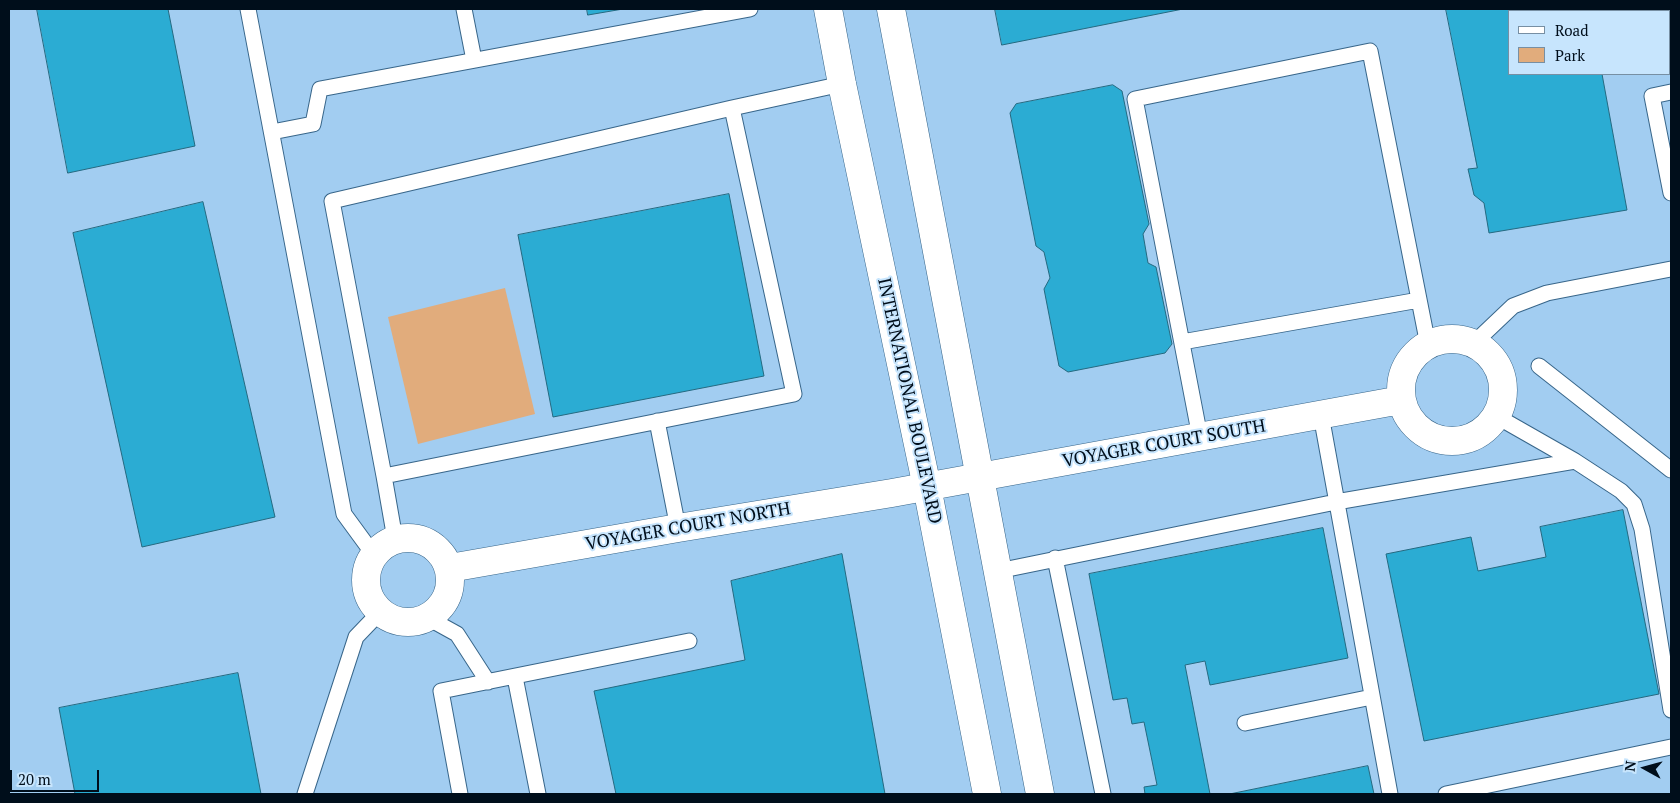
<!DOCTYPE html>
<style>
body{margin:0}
#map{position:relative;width:1680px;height:803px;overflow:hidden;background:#b2d9f9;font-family:"PT Serif",serif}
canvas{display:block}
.frame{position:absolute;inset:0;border:10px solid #000e1b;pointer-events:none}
.legend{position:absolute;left:1508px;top:10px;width:162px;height:65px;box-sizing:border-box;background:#c7e5fd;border:1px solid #778fa3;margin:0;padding:6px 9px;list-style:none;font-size:15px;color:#000e1b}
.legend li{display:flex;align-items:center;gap:10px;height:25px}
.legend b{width:25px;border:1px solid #778fa3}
.north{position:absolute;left:1620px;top:743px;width:50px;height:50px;-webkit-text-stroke:4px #c7e5fd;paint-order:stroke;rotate:277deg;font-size:14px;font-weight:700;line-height:20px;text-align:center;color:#000e1b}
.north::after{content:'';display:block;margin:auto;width:18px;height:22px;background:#000e1b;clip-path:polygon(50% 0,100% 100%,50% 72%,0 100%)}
.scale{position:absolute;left:10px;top:770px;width:89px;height:22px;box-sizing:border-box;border:2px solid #000e1b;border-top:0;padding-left:6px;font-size:15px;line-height:18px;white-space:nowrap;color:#000e1b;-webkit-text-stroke:4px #c7e5fd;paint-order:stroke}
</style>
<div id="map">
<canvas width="1680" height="803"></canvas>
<div class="frame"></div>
<ul class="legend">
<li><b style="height:6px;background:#fff"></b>Road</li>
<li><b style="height:14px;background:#e1ac7c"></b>Park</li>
</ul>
<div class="north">N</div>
<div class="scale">20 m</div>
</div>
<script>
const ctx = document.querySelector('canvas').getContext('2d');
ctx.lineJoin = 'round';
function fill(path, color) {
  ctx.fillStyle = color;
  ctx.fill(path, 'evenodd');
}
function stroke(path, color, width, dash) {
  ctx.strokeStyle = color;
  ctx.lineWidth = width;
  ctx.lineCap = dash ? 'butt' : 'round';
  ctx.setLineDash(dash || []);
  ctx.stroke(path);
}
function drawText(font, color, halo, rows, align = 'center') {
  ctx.font = font + ' "PT Serif",serif';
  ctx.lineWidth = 4;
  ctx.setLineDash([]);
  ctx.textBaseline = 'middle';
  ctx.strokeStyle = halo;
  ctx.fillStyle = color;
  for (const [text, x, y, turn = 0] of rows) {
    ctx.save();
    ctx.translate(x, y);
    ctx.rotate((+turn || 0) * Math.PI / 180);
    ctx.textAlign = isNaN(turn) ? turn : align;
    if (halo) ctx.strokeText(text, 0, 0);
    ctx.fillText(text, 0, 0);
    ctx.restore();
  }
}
fill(new Path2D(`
 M9,9H1671V794H9ZM1509,11H1669V74H1509Z`), '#a2cdf1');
fill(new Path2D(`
 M505,288L535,414L418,444L388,317Z`), '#e1ac7c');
const building = new Path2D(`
 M37,9H168L195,146L68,173Z
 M587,9H623L588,15Z
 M995,9H1183L1002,45Z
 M1446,9H1589L1590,11H1509V74H1602L1627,210L1489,233L1484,203L1474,195L1468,169L1477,168Z
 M1113,85L1122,91L1149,224L1143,234L1148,263L1156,267L1172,344L1165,353L1068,372L1059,366L1044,289L1050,278L1044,252L1036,246L1010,113L1016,104Z
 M729,194L764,376L553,417L518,235Z
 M203,202L275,517L142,547L73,233Z
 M1623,510L1659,694L1424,741L1386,554L1471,537L1478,571L1546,557L1540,527Z
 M1323,528L1348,658L1210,685L1205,661L1185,665L1210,794H1145L1144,787L1157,785L1144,722L1132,724L1127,698L1113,700L1089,574Z
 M842,554L885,794H616L594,691L745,660L731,581Z
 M238,673L261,794H75L59,708Z
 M1368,766L1374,794H1230Z`);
fill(building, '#2bacd3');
stroke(building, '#256a81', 1);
const lane = new Path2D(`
 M248,9L344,514L374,555
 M464,9L474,60
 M1671,92L1652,96L1671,193
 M732,108L842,84
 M272,132L313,124L320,89L750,9
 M1182,342L1419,300
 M1473,344L1513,306L1547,293L1671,269
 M1539,366L1671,470
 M1321,415L1390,794
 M1496,416L1575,461L1621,491L1634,504L1642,529L1671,710
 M657,421L678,528
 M1200,437L1135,99L1370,51L1428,345
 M384,476L332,201L732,108L794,394L384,476L395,539
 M1055,558L1103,794
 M998,571L1336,502L1575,461
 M428,618L457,634L488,682
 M515,677L538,794
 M1245,723L1372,697
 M305,794L356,637L380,612
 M460,794L441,691L689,641
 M1446,794L1671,747`);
const street = new Path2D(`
 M1401 390a51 51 0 1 1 102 0a51 51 0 1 1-102 0Z
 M366 580a42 42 0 1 1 84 0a42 42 0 1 1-84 0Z
 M450,568L678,528L892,493L1401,400`);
const secondary = new Path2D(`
 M828,9L842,84L927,487L987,794
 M891,9L1040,794`);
stroke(lane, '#38668a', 17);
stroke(street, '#38668a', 29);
stroke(secondary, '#38668a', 29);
stroke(lane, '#fff', 15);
stroke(street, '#fff', 28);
stroke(secondary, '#fff', 28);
drawText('18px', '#000e1b', '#c7e5fd', [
 ["INTERNATIONAL BOULEVARD",909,401,78],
 ["VOYAGER COURT SOUTH",1164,444,-10],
 ["VOYAGER COURT NORTH",688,527,-10]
]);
</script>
